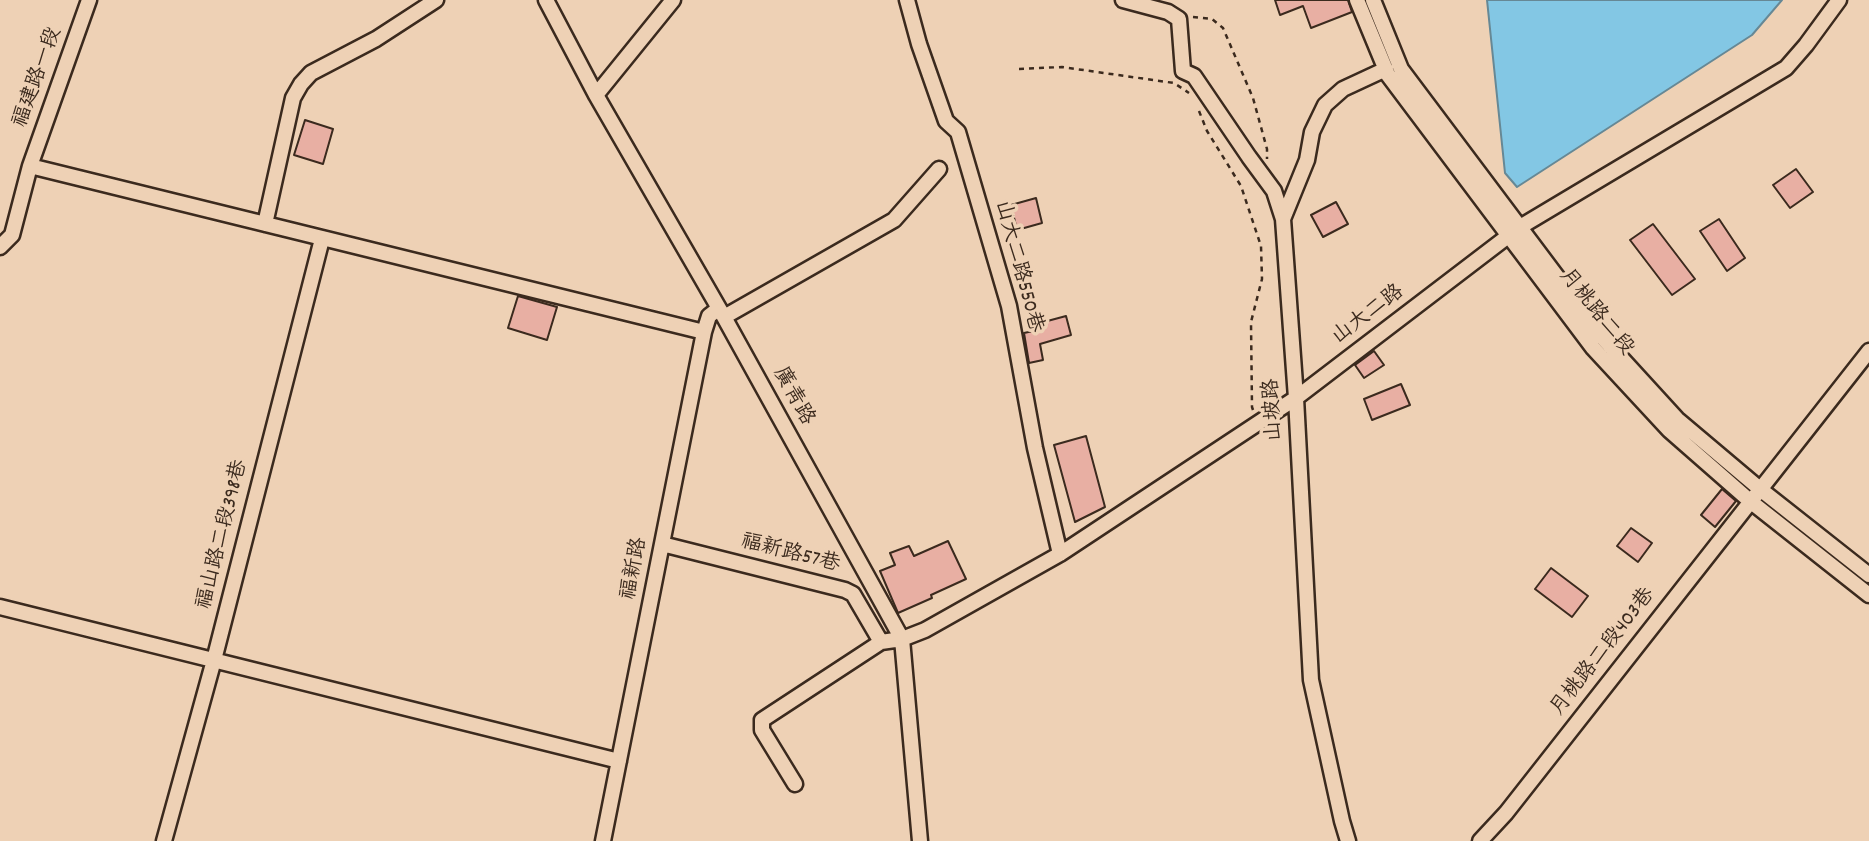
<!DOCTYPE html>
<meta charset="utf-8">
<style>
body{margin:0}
canvas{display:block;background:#eed1b5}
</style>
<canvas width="1869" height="841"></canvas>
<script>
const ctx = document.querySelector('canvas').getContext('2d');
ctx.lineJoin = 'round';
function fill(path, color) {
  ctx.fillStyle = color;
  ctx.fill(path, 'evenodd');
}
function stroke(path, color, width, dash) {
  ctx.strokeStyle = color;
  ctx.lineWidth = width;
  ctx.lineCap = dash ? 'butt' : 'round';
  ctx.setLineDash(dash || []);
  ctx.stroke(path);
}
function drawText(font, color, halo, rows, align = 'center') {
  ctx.font = font + ' Dekko,"LXGW WenKai TC",sans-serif';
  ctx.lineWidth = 7;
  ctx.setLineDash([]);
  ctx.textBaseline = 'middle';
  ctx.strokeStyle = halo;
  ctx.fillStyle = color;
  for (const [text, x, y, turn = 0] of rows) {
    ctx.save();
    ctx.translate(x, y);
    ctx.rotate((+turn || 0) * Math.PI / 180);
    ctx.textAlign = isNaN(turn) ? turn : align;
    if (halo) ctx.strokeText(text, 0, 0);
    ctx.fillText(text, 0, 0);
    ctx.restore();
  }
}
const water = new Path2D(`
 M1487,0H1782L1752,35L1517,187L1505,173Z`);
fill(water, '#83c7e4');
stroke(water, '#668895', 2);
const building = new Path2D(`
 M1275,0H1348L1352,12L1311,28L1303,6L1280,15Z
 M305,120L333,129L323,164L294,155Z
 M1796,169L1813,192L1790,208L1773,185Z
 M1036,198L1042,223L1017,230L1011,205Z
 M1336,202L1348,224L1323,237L1311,215Z
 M1719,219L1745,258L1727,271L1700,231Z
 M1653,224L1695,279L1672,295L1630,240Z
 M518,296L557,307L547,340L508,328Z
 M1066,316L1071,335L1040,344L1043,360L1029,363L1024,333L1042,329L1040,323Z
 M1374,351L1384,365L1364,378L1355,365Z
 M1401,384L1410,405L1372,420L1364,399Z
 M1086,436L1105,507L1075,522L1054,445Z
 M1722,489L1736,501L1715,527L1701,515Z
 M1631,528L1652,543L1638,562L1617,546Z
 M948,541L966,579L931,595L932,598L898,613L880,571L895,565L890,553L909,546L914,556Z
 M1551,568L1588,596L1572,617L1535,589Z`);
fill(building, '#e8afa3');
stroke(building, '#3b2a1e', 2);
const minor = new Path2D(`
 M546,0L596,95L724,317L902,639L920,841
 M907,0L919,44L946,121L958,132L1009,306L1035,448L1060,554
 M1123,0L1168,12L1179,19L1183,71L1194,76L1249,157L1274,191L1283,219L1296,398L1311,680L1342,821L1348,841
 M1357,0L1388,75L1593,348L1669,430L1750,501L1869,595
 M1373,0L1401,69L1603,338L1677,419L1760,489L1869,575
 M596,95L673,0
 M30,166L704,332
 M1283,219L1307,160L1312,132L1325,105L1343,89L1386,69
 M265,224L293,98L301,84L311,73L376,39L436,0
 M0,247L12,235L30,166L89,0
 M724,317L894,220L939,169
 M662,544L845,590L853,594L881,642
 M0,607L619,761
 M795,784L762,730V720L881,642L902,639L925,630L1060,554L1296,398L1520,227L1786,68L1806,45L1839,0
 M164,841L214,660L322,239
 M603,841L704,332L709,316L718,309
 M1480,841L1506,813L1869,351`);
stroke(minor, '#3b2a1e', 19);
stroke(new Path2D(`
 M1193,17L1212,19L1223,28L1253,98L1267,149V159
 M1019,69L1062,67L1174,83L1189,93
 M1199,111L1207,131L1241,186L1261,246L1262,279L1251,322L1252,407L1253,410`), '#3b2a1e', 2.5, [5, 5]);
stroke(minor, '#eed1b5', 14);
drawText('21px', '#3b2a1e', '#eed1b5', [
 ["福建路一段",39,78,-70],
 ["山大二路550巷",1017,267,75],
 ["月桃路二段",1595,313,51],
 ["山大二路",1369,316,-37],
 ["廣青路",792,397,61],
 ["山坡路",1275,410,-93],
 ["福山路二段398巷",224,535,-76],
 ["福新路57巷",790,555,14],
 ["福新路",636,569,-79],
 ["月桃路二段403巷",1604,653,-52]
]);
</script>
